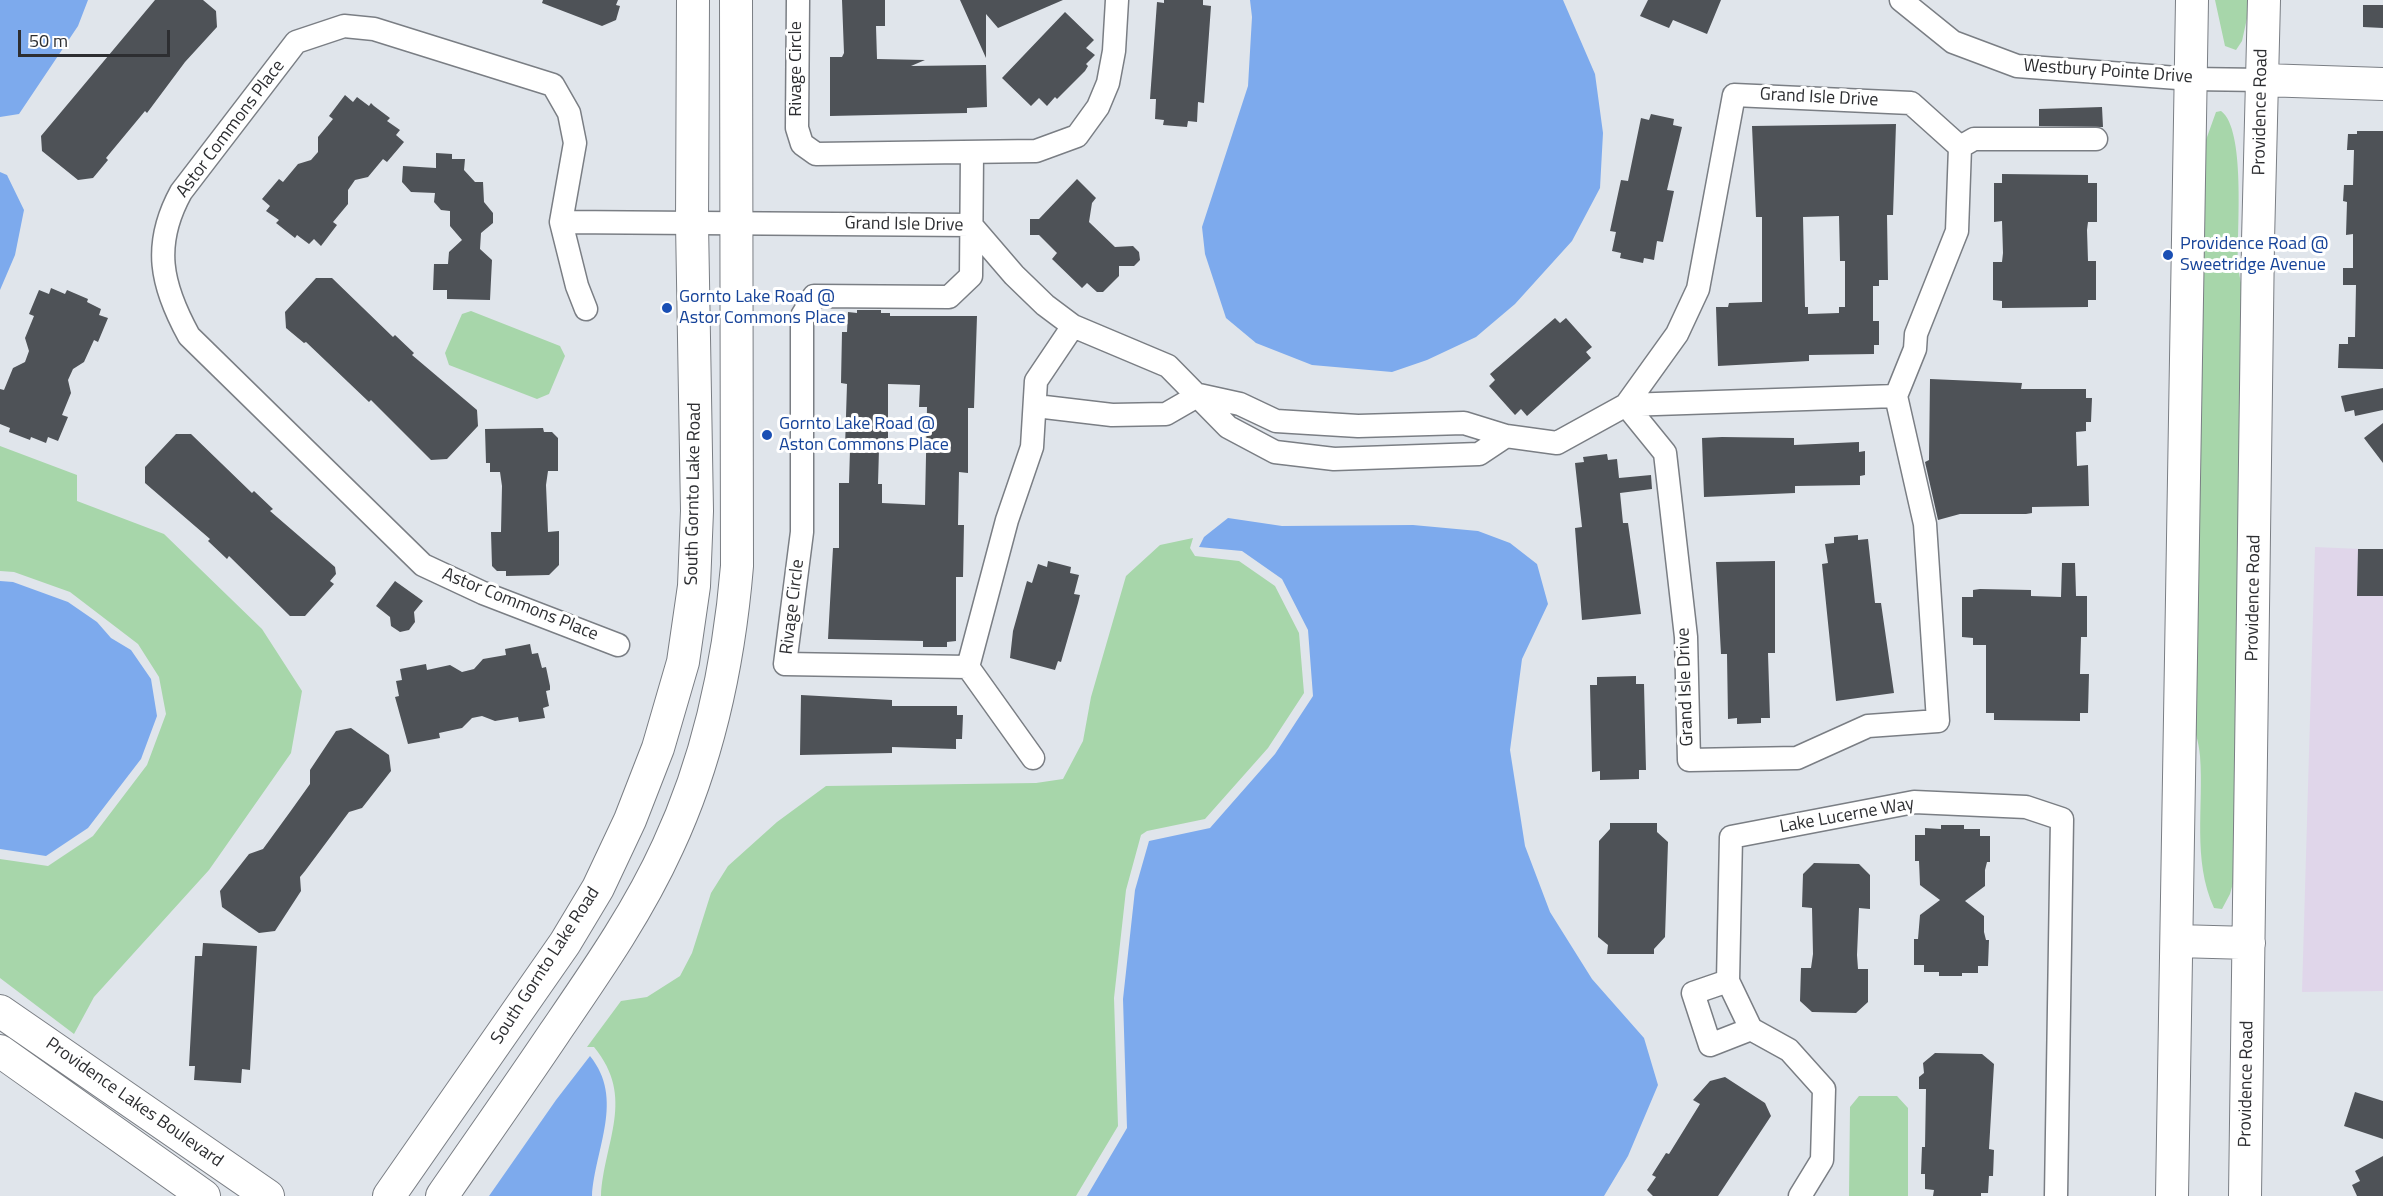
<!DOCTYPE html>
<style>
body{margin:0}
#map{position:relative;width:2383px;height:1196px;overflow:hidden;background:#e0e5eb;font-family:"Titillium Web",sans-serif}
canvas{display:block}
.scale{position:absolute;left:18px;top:30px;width:152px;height:27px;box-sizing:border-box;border:3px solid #2d2e31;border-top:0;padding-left:8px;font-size:18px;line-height:21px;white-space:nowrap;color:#2d2e31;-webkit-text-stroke:4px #fff;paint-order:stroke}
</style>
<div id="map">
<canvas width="2383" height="1196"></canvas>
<div class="scale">50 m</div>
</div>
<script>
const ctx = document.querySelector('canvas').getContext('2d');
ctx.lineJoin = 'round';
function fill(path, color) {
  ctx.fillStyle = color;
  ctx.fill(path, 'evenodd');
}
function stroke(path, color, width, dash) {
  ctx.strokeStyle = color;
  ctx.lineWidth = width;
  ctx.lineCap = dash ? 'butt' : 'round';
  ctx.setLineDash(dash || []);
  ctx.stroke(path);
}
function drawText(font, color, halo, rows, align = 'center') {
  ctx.font = font + ' "Titillium Web",sans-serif';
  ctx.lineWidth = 6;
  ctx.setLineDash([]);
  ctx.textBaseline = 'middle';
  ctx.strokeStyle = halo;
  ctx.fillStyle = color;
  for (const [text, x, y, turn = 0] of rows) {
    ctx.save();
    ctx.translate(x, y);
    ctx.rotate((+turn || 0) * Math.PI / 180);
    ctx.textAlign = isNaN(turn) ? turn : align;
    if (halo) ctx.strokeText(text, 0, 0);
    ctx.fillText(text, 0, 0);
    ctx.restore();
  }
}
fill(new Path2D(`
 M2315,547L2383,550V991L2302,992Z`), '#e0d6ea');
fill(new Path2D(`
 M2215,0H2251L2242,41L2236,50L2225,46Z
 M2221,111C2246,129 2237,230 2238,261C2238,275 2243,289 2246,302L2237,869L2230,894L2222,909L2214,908C2192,859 2204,807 2200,756C2199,742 2194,728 2191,715L2202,151L2216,112Z
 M471,311L560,346L565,356L549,394L537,399L449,365L445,353L462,314Z
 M0,446L77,475V501L164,534L262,629L302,691L291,753L209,870L94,997L74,1034L0,978V859L48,866L93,836L147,765L166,714L159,677L138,644L70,592L14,572L0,571Z
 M1193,538L1190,548L1195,556L1239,561L1275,586L1299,633L1304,693L1268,748L1205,819L1147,831L1141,835L1126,890L1114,998L1118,1126L1076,1196H601C604,1141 636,1098 594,1047H587L621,1001L647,997L680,976L692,953L711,893L728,866L777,822L826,786L1036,783L1063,779L1083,741L1091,697L1126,576L1160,545Z
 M1859,1096H1897L1908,1108V1196H1849L1850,1107Z`), '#a7d6aa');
fill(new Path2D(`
 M0,0H88L78,26L19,114L0,117Z
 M1250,0H1563L1595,74L1603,133L1600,188L1572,241L1515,304L1476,337L1427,360L1392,372L1312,365L1256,343L1226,318L1205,254L1202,227L1248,86L1252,17Z
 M0,172L7,175L24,210L15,255L0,290Z
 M1228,518L1282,526L1413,525L1478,531L1510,543L1537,564L1548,604L1522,659L1510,750L1525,846L1550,912L1592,979L1644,1038L1658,1085L1628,1156L1604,1196H1087L1127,1128L1123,999L1135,890L1149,841L1210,828L1275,754L1313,696L1308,630L1282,579L1242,551L1199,547L1204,537Z
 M0,581L13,582L68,602L97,622L111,638L131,650L151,679L157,716L141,759L88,828L46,856L0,849Z
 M590,1056C625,1099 595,1148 592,1196H489L556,1100Z`), '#7daaed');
fill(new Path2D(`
 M155,0H203L216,11L217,27L185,62L147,113L145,111L106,158L108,160L93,178L78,180L42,151L41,136Z
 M543,0H618L616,5L620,6L616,20L602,26L542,3Z
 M842,0H885V26H876L877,59L925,60L911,66L986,65L987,107L967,108V113L830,116V57H842L844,53Z
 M960,0H1063L998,28L986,14V58Z
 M1164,0H1203V5L1211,6L1204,103L1198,102L1197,122L1188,121L1187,127L1163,125L1164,120L1155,119L1156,99H1150L1157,2L1164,3Z
 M1648,0H1721L1707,34L1673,20L1669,28L1640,16Z
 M2363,5H2383V28L2363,27Z
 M1065,12L1094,40L1086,48L1095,55L1086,64L1088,66L1085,71L1057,99L1055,97L1047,106L1039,98L1031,106L1002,78Z
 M345,95L353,102L357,97L369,106L371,103L374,106L390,118L387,121L400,130L396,135L404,142L387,162L383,159L368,177L355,180L348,190V204L333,222L337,225L321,246L314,239L309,244L297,235L295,238L276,223L279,220L266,211L270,206L262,199L279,179L283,182L298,164L311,160L318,152V137L333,119L329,116Z
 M2102,107L2103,127L2039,126V109Z
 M1651,114L1674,119L1673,125L1682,127L1667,190L1674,191L1663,242L1657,241L1654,260L1644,258L1643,263L1620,258L1621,253L1612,251L1616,232L1610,231L1621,180L1628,181L1641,118L1649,120Z
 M1896,124L1893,215H1887L1888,280H1879V286H1873V321H1879V345H1874V354L1809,355V361L1718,366L1716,307H1728L1729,303L1762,302V217H1756L1752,126ZM1839,216L1840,261H1845V307H1839V313L1808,314V307H1805L1803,217Z
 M2357,131H2383V369L2338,368L2339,344H2348V337H2355L2356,285H2343V268H2353V234L2346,235L2347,202L2343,201L2344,185H2353L2354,150H2347L2348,134H2357Z
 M436,153L452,154V159H465L464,170L475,182H483L484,202L493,213V223L481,233L480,249L492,260L490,300L447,299V290H433L434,264H448L449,252L462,240L450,226V211L441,210L434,202L435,193L411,192L402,182L403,166L436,168Z
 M2002,174L2088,175V183H2097V222H2088L2087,230L2088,261H2096V300H2088V307L2002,308V301L1993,300V262H2002L2003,253L2002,221L1994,222V183H2002Z
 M1077,179L1096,198L1092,203L1089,222L1115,247L1133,246L1139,252L1140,260L1134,266H1119V276L1103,292H1097L1087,283L1082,288L1052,259L1057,253L1039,235H1030V219H1039Z
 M316,278H332L393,337L395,335L414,353L412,355L477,410L478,426L447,459L431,460L371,400L369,402L306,342L304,343L286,328L285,312Z
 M51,288L65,294L67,290L88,299L87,302L101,309L99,315L108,318L98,342L94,340L84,362L73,369L68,380L71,393L62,415L68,417L58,441L48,437L46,443L31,437L30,440L9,432L10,428L0,424V389L4,390L13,368L25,362L29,351L25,338L34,316L29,314L39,290L49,294Z
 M857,310H881V313H890V316H977L974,408H968V473L959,472L958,525H964L963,577H956V641L947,642V647H923V641L828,639L833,548H839V483H849L850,449L845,448L847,384L841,383L842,332H847L848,312L857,313ZM888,384L920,385L919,407H927L925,505L882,503V484H878L879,449H888Z
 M1555,318L1560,323L1566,318L1592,347L1586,352L1591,358L1527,416L1521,409L1515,415L1489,386L1495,380L1490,374Z
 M1930,379L2022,383L2021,389H2086V398H2092L2091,422H2086V431L2076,432L2077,466L2088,465L2089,506L2032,507V513L2026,514H1960L1938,520L1925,462L1929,460Z
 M2383,388V410L2355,416L2354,410L2345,412L2341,396Z
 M2383,423V463L2364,438Z
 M543,428L544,432H552L558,438V471H548L546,485L548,532L559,531V565L549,575L506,576V571H497L492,566L491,532H501L502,486L500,472H490V463H486L485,429Z
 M176,434H191L252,493L254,491L273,509L270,511L335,567L336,574L330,581L334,584L305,616H290L229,556L227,559L208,541L210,539L145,483V467Z
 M1722,437L1794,438V445L1859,442V452L1865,451V475L1860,476V485L1795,486V493L1704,497L1702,438Z
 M1607,454L1608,460L1617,459L1619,478L1651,475L1652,489L1620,493L1623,523H1628L1641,614L1582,620L1575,528L1582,527L1575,463L1584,462L1583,457Z
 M1858,535V540L1868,539L1875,603H1881L1894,693L1836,701L1822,564L1828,563L1825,544L1834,543V537Z
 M2358,549H2383V596H2357Z
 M1048,561L1071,567L1070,573L1079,575L1074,594L1080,595L1078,603L1061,662L1058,661L1055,670L1010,658L1013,631L1027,581L1032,583L1038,564L1047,567Z
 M1775,561V653H1768L1770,718H1761V723L1737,724V718L1728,719L1727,654H1721L1716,562Z
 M2062,563H2075L2076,596H2087V637H2081L2080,674H2089L2088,713H2080V721L1994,720V713H1986V645H1973V638L1962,637V597H1973V590L1980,589L2031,590V596L2061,597Z
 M395,581L423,601L414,612L415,622L409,630L400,632L391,626L390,617L376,606Z
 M530,644L532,654L538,653L542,668L546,667L550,686V690L546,691L549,706L543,708L545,718L519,722L518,717L495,721L482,716L472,718L462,728L439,733L440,738L408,744L395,697L399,696L396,681L402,680L400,669L426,664L427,670L450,665L462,672L474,669L483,659L506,655L505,649Z
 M1636,676V684H1644L1646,770H1639V779L1600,780V771L1592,772L1590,685H1597V677Z
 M801,695L892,700V706H957V715H963L962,739H956V749L892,747V753L800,755Z
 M351,728L389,755L391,771L362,808L349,812L305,871L300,877L301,891L275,931L259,933L222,907L220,891L249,854L263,849L290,812L310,784V770L336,731Z
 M1610,823H1657V832L1668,842L1665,937L1654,949V954H1607L1608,945L1598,937L1599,841L1610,829Z
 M1941,825H1964V829H1980V836H1990V862H1987L1985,870V886L1965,901L1984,916V932L1986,940H1989L1988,966H1978V973H1962V976H1939V972H1924V965H1914V939H1918L1920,915L1940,900L1920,885L1919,861H1915V835H1925V828L1941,829Z
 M1814,863L1859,864L1870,875V909L1859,908L1857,955L1858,969H1868V1002L1856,1013L1812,1012L1800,1001L1801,968H1811L1813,954L1812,908L1802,907L1803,874Z
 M203,943L257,946L250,1070L242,1069L241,1083L194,1080L195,1066H189L195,956H202Z
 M1935,1053L1982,1054L1994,1064L1989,1149L1994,1150L1993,1176H1989L1988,1193H1981V1196H1933L1934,1190L1925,1189V1174H1921L1922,1147H1925L1926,1089H1919V1077L1924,1073L1923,1063Z
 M1725,1077L1765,1103L1771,1116L1718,1196H1653L1647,1190L1656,1177L1652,1175L1666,1153L1669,1154L1700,1104L1693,1100L1710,1081Z
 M2355,1092L2383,1101V1139L2344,1126Z
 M2383,1156V1196H2357L2352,1185L2360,1181L2355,1171Z`), '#4e5257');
const street = new Path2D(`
 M798,0L797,128L802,144L816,154L1036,151L1077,136L1098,107L1108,83L1114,51L1117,0
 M1901,0L1953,42L2017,66L2191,79L2263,80
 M1734,95L1911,103L1960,147L1957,231L1916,334L1915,349L1896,396L1925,524L1938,721L1868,726L1797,758L1689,760L1686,637L1665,453L1626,405L1677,334L1698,289Z
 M1960,147L1974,139H2096
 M972,153L971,276L949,297L814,296L802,316V532L785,664L968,667L1007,520L1032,447L1036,381L1073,326
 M561,222L971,225L1014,275L1045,305L1073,326L1168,366L1228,427L1275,452L1334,459L1479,454L1506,436
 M586,309L577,286L561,222L575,143L569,113L553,85L374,29L344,26L296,42L181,192C152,245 161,285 189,336L423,565L483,593L618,645
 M1199,395L1240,404L1276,421L1358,426L1464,423L1506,436L1557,443L1626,405L1896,396
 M1036,406L1112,415L1166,414L1199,395
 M968,667L1033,758
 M1728,981L1693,993L1710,1045L1751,1029
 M1800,1196L1822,1160L1824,1089L1789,1050L1751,1029L1728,981L1731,837L1914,802L2026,807L2062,819L2056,1196`);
const secondary = new Path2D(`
 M2263,80L2383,84
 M2177,941L2249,943
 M0,1011L268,1196
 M0,1051L204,1196
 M389,1196L565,943L598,888L630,820L658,748L683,662L694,586L697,511L692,223L693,0
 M442,1196C480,1141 518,1087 555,1032C596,972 638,912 668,846C709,758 729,662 737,566L736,0
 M2172,1196L2192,0
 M2245,1196L2258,241L2264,0`);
stroke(street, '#7a7e84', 25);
stroke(secondary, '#7a7e84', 34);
stroke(street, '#fff', 22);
stroke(secondary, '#fff', 32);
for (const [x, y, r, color] of [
 [2168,255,6,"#1a4fb4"],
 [667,308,6,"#1a4fb4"],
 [767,435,6,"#1a4fb4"]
]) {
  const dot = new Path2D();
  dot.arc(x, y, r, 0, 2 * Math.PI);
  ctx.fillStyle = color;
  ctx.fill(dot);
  stroke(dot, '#fff', 2);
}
drawText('18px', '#2d2e31', '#fff', [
 ["Rivage Circle",797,69,-90],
 ["Westbury Pointe Drive",2108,72,4],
 ["Grand Isle Drive",1819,98,3],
 ["Providence Road",2261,112,-89],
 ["Astor Commons Place",231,129,-53],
 ["Grand Isle Drive",904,225,1],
 ["South Gornto Lake Road",694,494,-89],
 ["Providence Road",2254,598,-89],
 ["Astor Commons Place",520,605,22],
 ["Rivage Circle",793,607,-83],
 ["Grand Isle Drive",1686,687,-92],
 ["Lake Lucerne Way",1847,816,-10],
 ["South Gornto Lake Road",546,966,-57],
 ["Providence Road",2247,1084,-89],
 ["Providence Lakes Boulevard",134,1103,35]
]);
drawText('18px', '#164399', '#fff', [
 ["Providence Road @",2180,245],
 ["Sweetridge Avenue",2180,266],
 ["Gornto Lake Road @",679,298],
 ["Astor Commons Place",679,319],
 ["Gornto Lake Road @",779,425],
 ["Aston Commons Place",779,446]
], 'left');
</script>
